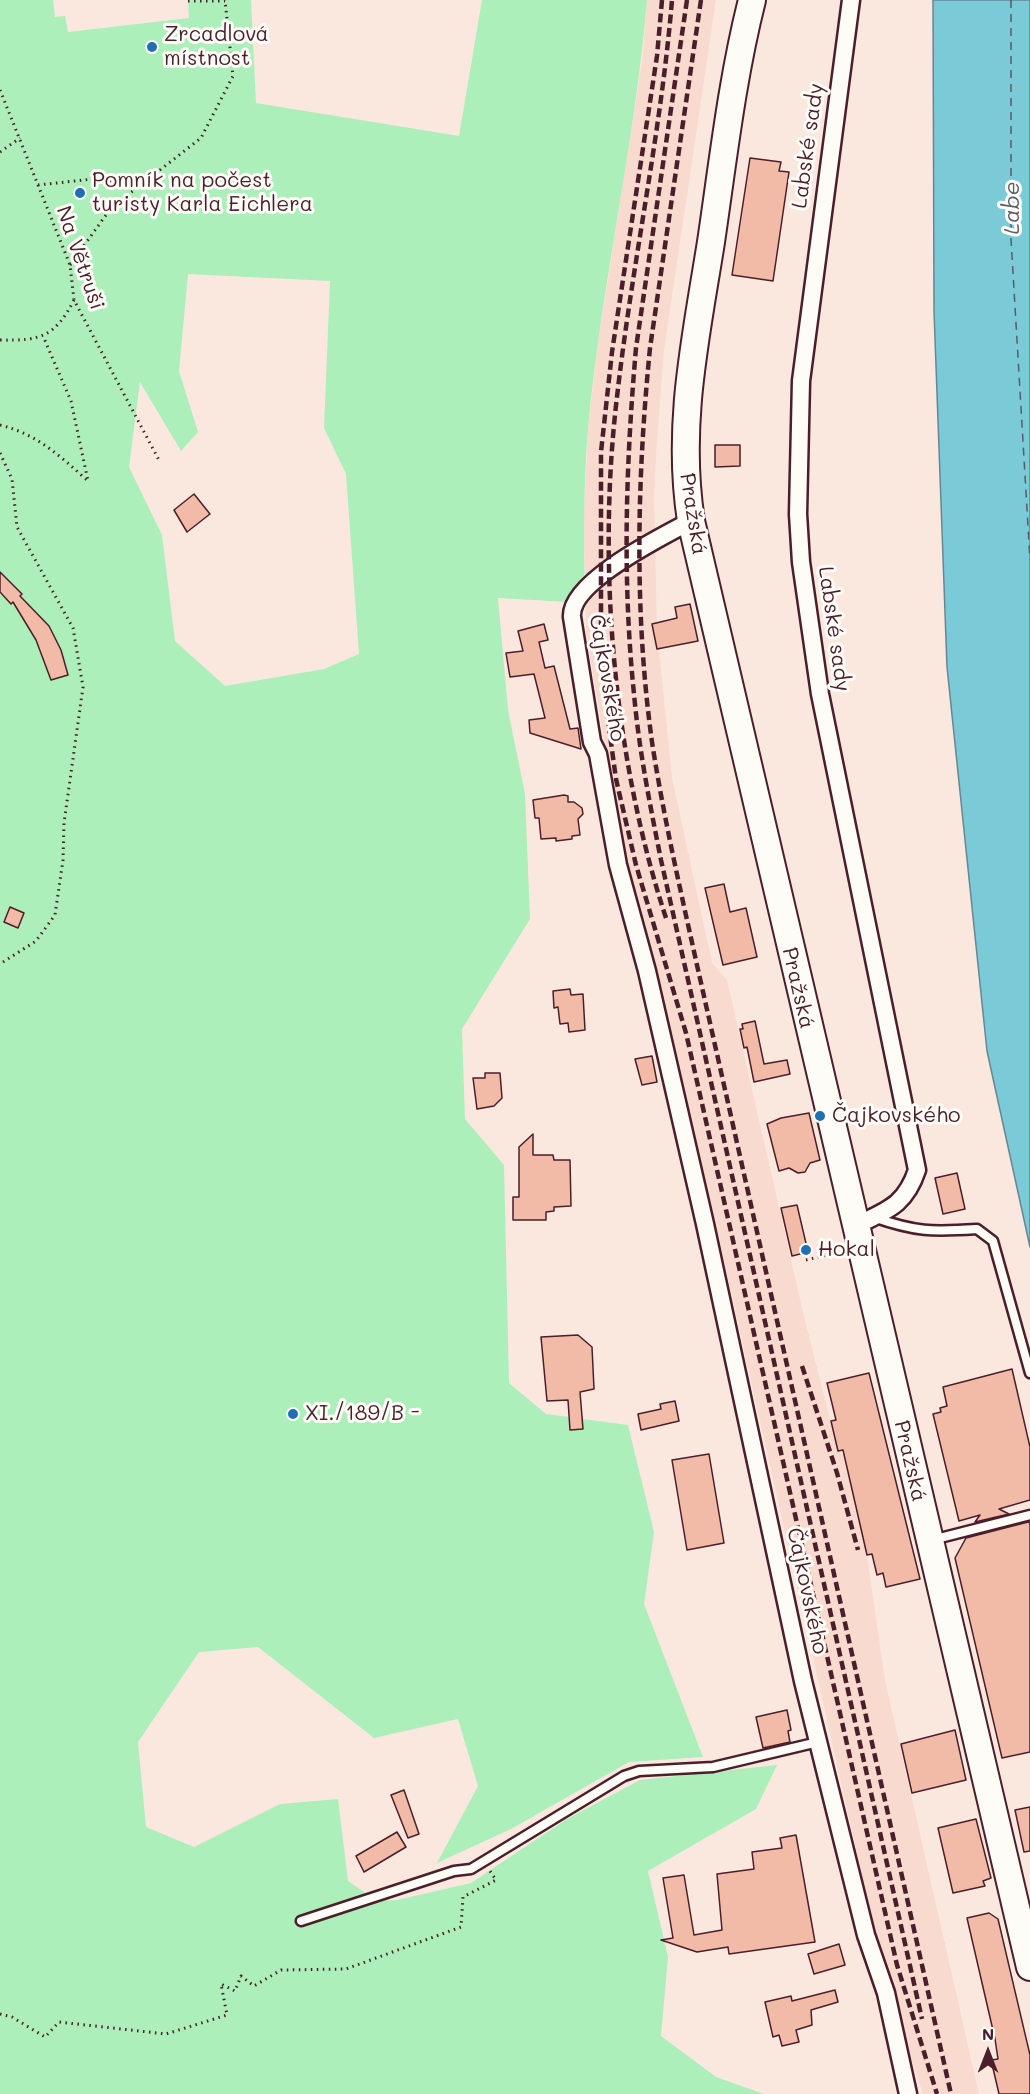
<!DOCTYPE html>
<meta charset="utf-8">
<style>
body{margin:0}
#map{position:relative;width:1030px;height:2094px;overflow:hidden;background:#fae8df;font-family:Mali,sans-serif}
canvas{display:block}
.north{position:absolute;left:958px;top:2022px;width:60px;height:60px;-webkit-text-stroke:4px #fdfcf7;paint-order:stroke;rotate:0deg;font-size:16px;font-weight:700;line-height:24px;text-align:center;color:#4a1f2b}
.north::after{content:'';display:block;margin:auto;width:21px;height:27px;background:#4a1f2b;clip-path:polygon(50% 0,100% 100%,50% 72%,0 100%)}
</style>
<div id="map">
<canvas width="1030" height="2094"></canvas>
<div class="north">N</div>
</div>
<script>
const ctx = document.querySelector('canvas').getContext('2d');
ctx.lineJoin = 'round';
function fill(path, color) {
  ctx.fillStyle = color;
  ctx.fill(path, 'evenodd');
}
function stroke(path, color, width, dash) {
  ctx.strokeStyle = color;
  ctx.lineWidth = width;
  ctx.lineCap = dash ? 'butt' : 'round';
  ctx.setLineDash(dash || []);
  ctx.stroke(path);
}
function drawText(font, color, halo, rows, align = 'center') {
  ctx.font = font + ' Mali,sans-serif';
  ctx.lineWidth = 6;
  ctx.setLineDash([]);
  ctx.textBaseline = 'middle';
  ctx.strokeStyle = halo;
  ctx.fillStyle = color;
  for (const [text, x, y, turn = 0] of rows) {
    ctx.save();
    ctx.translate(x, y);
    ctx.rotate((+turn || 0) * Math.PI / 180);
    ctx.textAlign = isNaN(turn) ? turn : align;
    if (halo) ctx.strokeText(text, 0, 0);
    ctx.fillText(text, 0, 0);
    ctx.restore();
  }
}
fill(new Path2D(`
 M647,0H716L664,350L657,439L654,498L657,631L672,778L712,963L727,980L802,1308L838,1451L844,1455L867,1555L885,1680L979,2094H923L886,1983L710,1198L663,1001L625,866L586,631L584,511L588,430L597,350L643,55Z`), '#f8dace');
fill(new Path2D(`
 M0,0H53L55,17L65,16L68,32L189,18L188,0H251L256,103L459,136L482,0H647C635,144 601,285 588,429C583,487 584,545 585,603L498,598L508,710L525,794L530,919L462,1029L465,1119L504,1165L509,1383L546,1414L628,1425L654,1532L644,1604L703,1757L629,1762L511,1829L437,1863L478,1786L458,1719L374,1738L258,1647L199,1652L138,1742L146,1827L194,1847L280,1804L338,1799L348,1881L377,1901L397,1900L471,1883L567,1819L640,1780L777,1765L756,1809L648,1871L668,1957L661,2036L716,2077L764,2094H0ZM188,274L330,281L324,428L346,474L359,654L324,669L225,686L175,641L162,535L129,467L140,382L181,451L198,432L179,371Z`), '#acefba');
const water = new Path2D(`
 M933,0H1030V1247L987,1051L947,667L934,311Z`);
fill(water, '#7bcad8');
stroke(water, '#678693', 1.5);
stroke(new Path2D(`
 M1011,0V239L1030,560`), '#5b5b68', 1.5, [8, 6]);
const building = new Path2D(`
 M750,158L781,162L779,171L789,172L773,281L732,275Z
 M715,445H740V466L715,467Z
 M194,494L210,514L187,532L174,510Z
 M0,572L22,594L20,596L49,626L61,650L68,675L51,680L36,640L13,602L11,604L0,592Z
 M690,604L698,641L657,649L652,624L677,618L675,607Z
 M544,624L548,640L539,642L545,668L554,666L570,729L578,728L581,749L530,733L529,720L545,718L534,674L510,677L506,653L523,651L518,631Z
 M564,795L568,796V802H574L582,808L583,814L578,819L580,835L572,836V839L556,841V838L541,839L539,818H535L533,800Z
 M724,884L730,912L746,908L757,957L723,965L705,888Z
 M10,907L24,913L18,928L4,922Z
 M570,989L571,995L583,994L585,1030L569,1032L568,1023L560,1024L558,1007L554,1008L553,991Z
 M755,1021L764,1064L787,1060L790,1074L754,1082L747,1047L744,1048L740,1029H743L742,1024Z
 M652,1056L657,1082L642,1085L635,1059Z
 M485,1073H500L502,1098L494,1106L477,1109L473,1078H485Z
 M809,1113L820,1160L810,1163L805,1172L798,1173L789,1168L779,1171L767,1124L781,1118Z
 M533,1134V1155H553L554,1160H570L571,1206L554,1207V1211L546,1212V1220H513V1197H519V1147Z
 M957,1173L965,1209L943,1214L935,1178Z
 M797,1205L808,1252L792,1256L781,1208Z
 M578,1335L592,1347L594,1389L580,1392L583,1429L570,1430L568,1400L547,1401L541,1337Z
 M1012,1369L1030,1447V1500L999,1509L1009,1514L975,1522L980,1515L959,1521L933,1414L941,1412L940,1408L947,1406L943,1387Z
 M869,1373L920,1579L886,1587L883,1573L877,1575L872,1554L867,1555L843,1450L838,1451L831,1421L836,1420L827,1383Z
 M675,1401L679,1421L641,1430L638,1414L661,1409L660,1404Z
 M709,1454L724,1543L687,1550L672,1460Z
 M1028,1522L1030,1523V1752L1002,1758L955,1558L966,1538Z
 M787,1710L791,1730L788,1731L790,1742L763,1748L756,1717Z
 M955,1730L966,1780L912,1793L901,1744Z
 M404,1790L419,1834L408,1838L391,1795Z
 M1030,1807V1851L1024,1852L1015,1810Z
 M976,1819L991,1878L983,1881L985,1886L953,1893L938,1828Z
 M397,1832L406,1847L364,1872L356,1856Z
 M796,1835L815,1942L729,1954L728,1947L697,1952L661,1940L673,1938L663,1878L684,1875L694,1935L722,1930L717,1874L754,1869L752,1852L782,1848L780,1838Z
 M989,1913L998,1919L1030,2055V2094H999L996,2081L991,2060L998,2059L995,2039L967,1918Z
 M839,1944L845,1965L814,1974L808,1954Z
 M835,1990L838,2002L811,2010L812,2025L796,2030L799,2042L782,2046L779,2035L773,2037L765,2002L791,1996L792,2001Z`);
fill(building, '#f2bba8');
stroke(building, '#4a1f2b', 1.5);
const service = new Path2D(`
 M873,1217C916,1232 932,1232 977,1229L993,1241L1030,1373
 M932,1540L1030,1515
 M301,1921L454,1871L471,1869L624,1776L639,1771L713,1767L818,1742`);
const minor = new Path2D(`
 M851,0L801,381L798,514L801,562L820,694L917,1170C905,1206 887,1210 855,1226
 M691,521C663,536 569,582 572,617L592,742L598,754L618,865L647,971L705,1224L803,1681L866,1935L886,1993L908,2094`);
const primary = new Path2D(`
 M752,0C732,79 723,161 711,242C696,337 676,425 691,521L1030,1967`);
stroke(service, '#4a1f2b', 13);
stroke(minor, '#4a1f2b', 21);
stroke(primary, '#4a1f2b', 30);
stroke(new Path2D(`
 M188,1H225
 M0,90L70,265L74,300L160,462
 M0,152L20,138
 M38,185L93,179L141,185
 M70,265L111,208L201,138L233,76L225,0
 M0,340C40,341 55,337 74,300
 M0,425C37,434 60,456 88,481L71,401L43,336
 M0,453L12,479L17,527L73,628L83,687L64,823L63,860L55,915L36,941L0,964
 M806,1260L840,1252
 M0,2014L12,2017L45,2037L59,2022L166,2034L227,2015L221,1984L235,1991L241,1976L254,1986L281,1970L346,1969L461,1927L463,1897L496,1880L490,1871`), '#4a1f2b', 3, [1.5, 4.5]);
stroke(service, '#fdfcf7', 8);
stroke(minor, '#fdfcf7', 16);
stroke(primary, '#fdfcf7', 26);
stroke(new Path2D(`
 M662,0L657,56L612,352L601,452V631L609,728L616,779L636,865L686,1033L897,1965L937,2094
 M687,0L636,348C626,463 622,578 634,694C639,750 650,805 661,860L922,2019
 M701,0L650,348C637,479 634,612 652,742C664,820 682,897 699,974L951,2094
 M666,918C613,757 597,564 617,397C632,264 661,133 672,0
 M802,1366L837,1473L858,1550`), '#4a1f2b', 4.5, [9, 4.5]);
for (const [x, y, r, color] of [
 [152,47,6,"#1f6fb2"],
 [80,193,6,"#1f6fb2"],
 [820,1116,6,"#1f6fb2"],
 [806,1250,6,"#1f6fb2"],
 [293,1414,6,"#1f6fb2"]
]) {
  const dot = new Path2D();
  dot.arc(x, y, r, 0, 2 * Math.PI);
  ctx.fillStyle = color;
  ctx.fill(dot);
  stroke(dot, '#fdfcf7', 2);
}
drawText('21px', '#4a1f2b', '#fdfcf7', [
 ["Zrcadlová",164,35],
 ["místnost",164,59],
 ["Pomník na počest",92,181],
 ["turisty Karla Eichlera",92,205],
 ["Čajkovského",832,1116],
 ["Hokal",818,1250],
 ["XI./189/B -",305,1414]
], 'left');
drawText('21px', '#4a1f2b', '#fdfcf7', [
 ["Labské sady",808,146,-82],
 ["Na Větruši",80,258,71],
 ["Pražská",693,514,81],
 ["Labské sady",834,629,82],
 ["Čajkovského",607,678,80],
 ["Pražská",798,988,77],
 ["Pražská",910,1461,77],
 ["Čajkovského",807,1591,78]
]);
drawText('italic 22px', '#5b5b68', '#fdfcf7', [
 ["Labe",1012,208,-90]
]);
</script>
